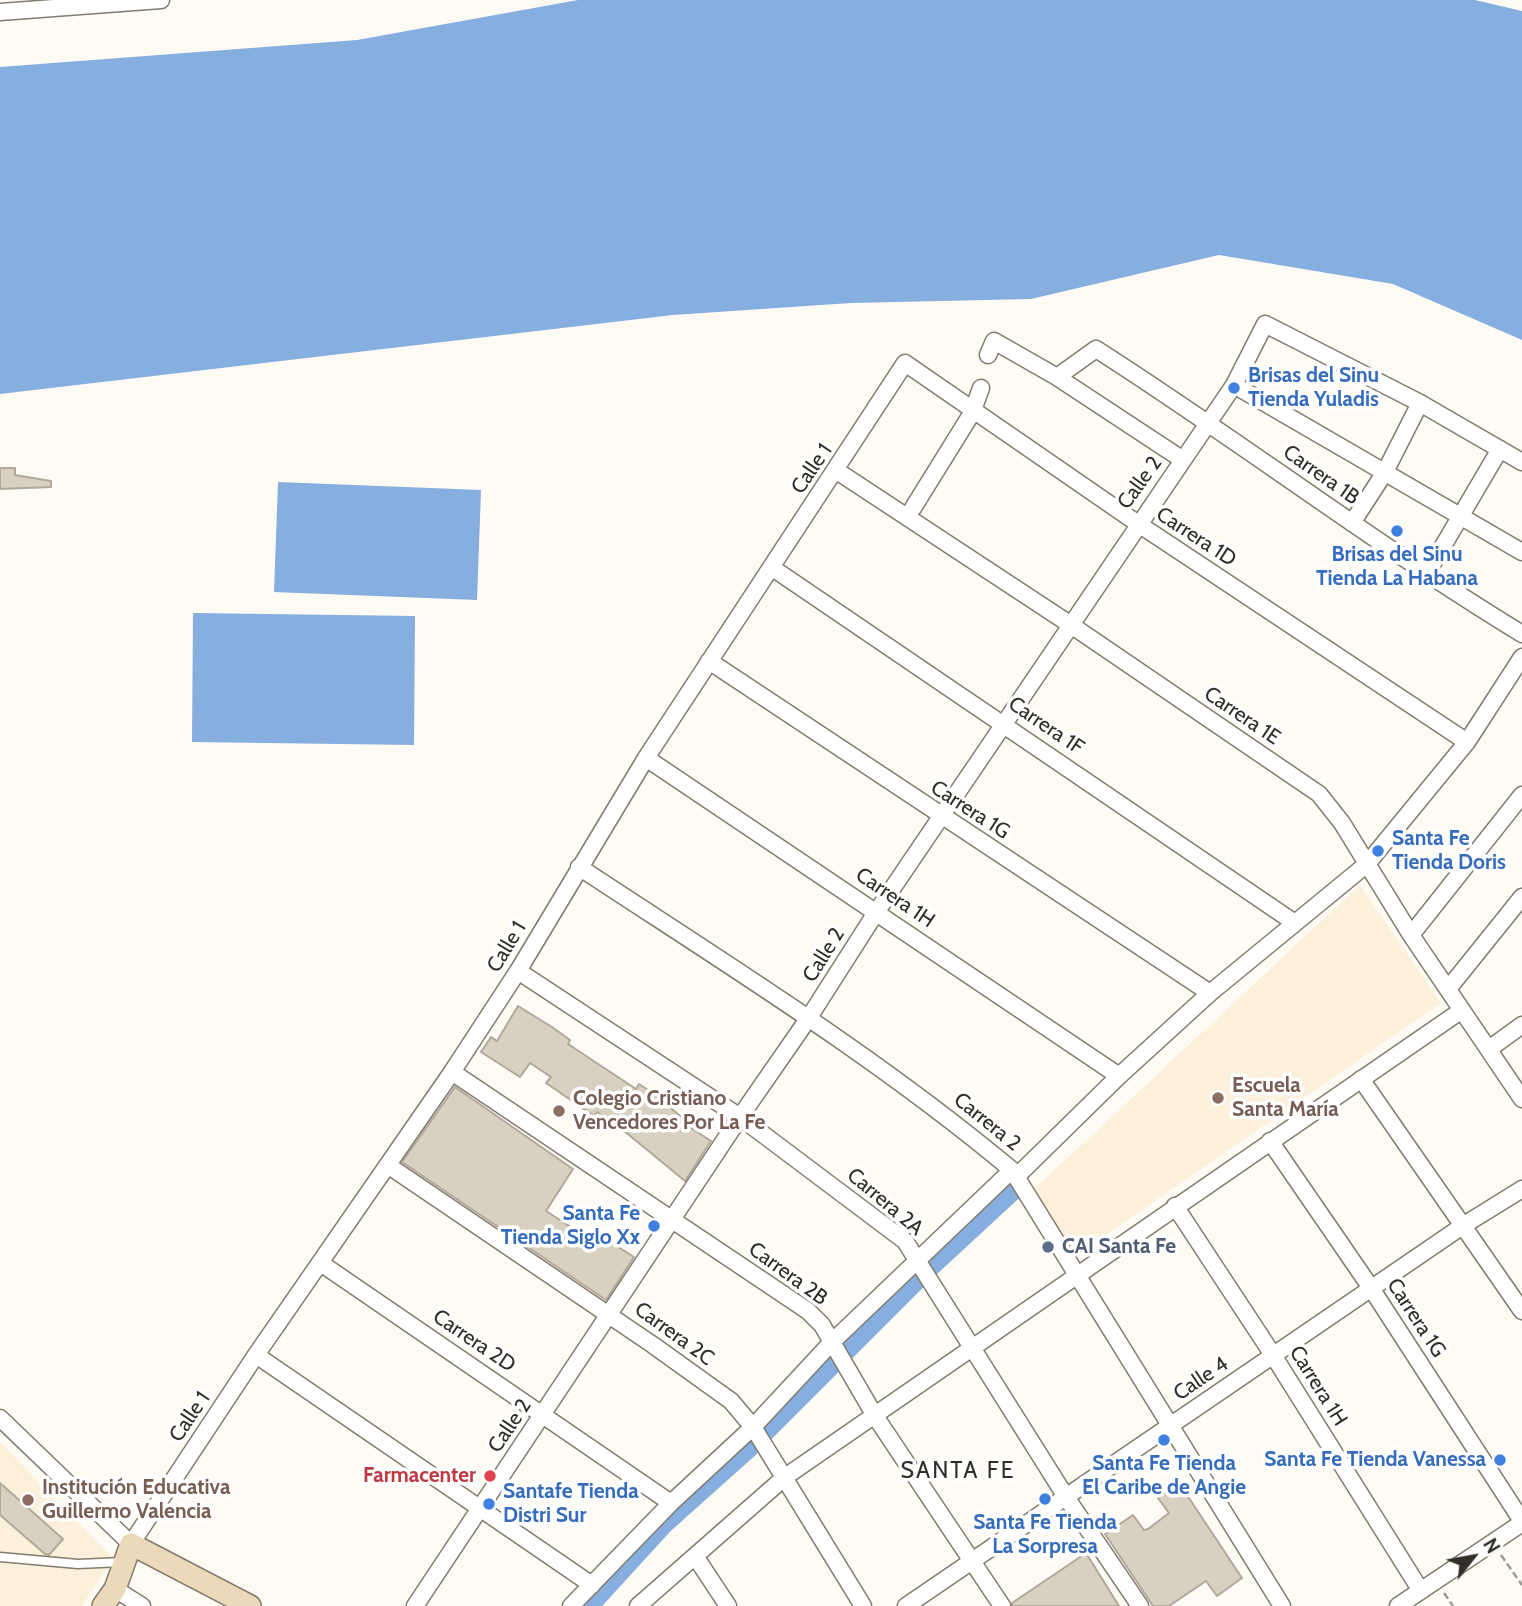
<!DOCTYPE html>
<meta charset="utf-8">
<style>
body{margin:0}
#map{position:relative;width:1522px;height:1606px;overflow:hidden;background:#fefbf5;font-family:Cabin,sans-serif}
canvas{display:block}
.north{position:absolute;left:1438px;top:1522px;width:70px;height:70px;-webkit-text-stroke:5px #fff;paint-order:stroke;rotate:59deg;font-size:19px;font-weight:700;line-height:28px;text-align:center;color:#312e29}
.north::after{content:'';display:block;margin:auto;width:24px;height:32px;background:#312e29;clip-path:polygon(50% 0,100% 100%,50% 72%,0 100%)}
</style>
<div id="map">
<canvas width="1522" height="1606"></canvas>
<div class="north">N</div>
</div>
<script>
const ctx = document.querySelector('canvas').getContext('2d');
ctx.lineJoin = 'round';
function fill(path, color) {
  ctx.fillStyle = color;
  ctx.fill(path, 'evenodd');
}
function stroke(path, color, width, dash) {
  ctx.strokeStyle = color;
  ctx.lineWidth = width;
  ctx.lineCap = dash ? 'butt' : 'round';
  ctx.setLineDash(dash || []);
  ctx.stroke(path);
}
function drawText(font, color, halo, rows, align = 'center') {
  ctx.font = font + ' Cabin,sans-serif';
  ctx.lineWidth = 7;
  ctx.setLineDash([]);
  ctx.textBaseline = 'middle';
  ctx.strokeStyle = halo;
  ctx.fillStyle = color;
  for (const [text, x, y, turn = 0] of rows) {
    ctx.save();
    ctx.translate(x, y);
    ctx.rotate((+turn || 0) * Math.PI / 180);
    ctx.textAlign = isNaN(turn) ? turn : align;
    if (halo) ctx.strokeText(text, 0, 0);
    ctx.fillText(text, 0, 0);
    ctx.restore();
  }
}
fill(new Path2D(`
 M1360,885L1441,1003L1074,1257L1030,1193Z
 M0,1442L113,1558L82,1606H0Z`), '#fcf0da');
fill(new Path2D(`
 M578,0H1475L1522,11V340L1393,284L1219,255L1031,299L851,303L673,315L0,394V67L357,40Z
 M278,482L481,490L477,600L274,592Z
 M193,613L415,616L414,745L192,742Z`), '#86aedf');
stroke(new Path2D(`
 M590,1606L665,1524L750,1448L925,1273L1018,1187`), '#86aedf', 18);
const building = new Path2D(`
 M0,468H15V475L51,481V487L0,489Z
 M518,1006L552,1027L570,1040L568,1044L636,1089L639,1084L654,1094L684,1119L682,1122L711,1141L685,1181L629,1135L597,1112L594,1116L546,1083L551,1077L530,1063L520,1077L481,1052L491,1037L497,1041Z
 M455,1087L573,1169L546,1211L594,1242L598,1234L634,1257L606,1300L402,1162Z
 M0,1483L63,1539L49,1555L45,1554L0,1515Z
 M1179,1483L1242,1578L1217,1596L1206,1581L1169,1606H1153L1105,1534L1133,1515L1144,1530L1148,1529L1169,1513L1158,1498Z
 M1086,1553L1119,1606H1012V1603Z`);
fill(building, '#d8d0c1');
stroke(building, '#b0a99a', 2);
const lane = new Path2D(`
 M0,1557L78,1564L123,1562`);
const street = new Path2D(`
 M0,12L161,0
 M988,355L994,341L1057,377L1183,460
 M1057,377L1096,349C1240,441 1376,545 1522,634
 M1234,385L1522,552
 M837,471L1071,625L1319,794L1342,823L1411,935L1522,1099
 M913,508L972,413L981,388
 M1352,523L1385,472L1420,403
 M771,567L1295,923
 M1426,575L1500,449
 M709,661L1210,993
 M646,758L1119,1076
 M579,867C726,964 877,1057 1012,1170L1282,1606
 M1411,935L1522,795
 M518,971L740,1117L905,1241L1066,1497L1140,1606
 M1448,989L1522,897
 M1489,1049L1522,1025
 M452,1072L808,1311L822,1325L875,1416L1002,1606
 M1361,1079L1522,1311
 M1270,1141L1371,1288L1522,1521
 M389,1166L653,1345L731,1401L753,1427L863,1606
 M1016,1177L1119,1076L1210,993L1367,864L1467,742L1522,657
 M1175,1206L1273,1355L1421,1591
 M322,1264L671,1503
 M256,1355L592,1585
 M0,1418L131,1544L256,1355L452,1072L518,971L646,758L905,363L1137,523L1467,742
 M695,1556L728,1606
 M115,1589L142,1606
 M415,1606L740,1117L808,1019L877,911L1234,385L1265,324L1420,403L1522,462
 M571,1606L671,1503L753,1427L832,1342L1012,1170
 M638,1606L785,1477L1462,1010
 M906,1606L1464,1225L1522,1189
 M1398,1606L1522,1523`);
const secondary = new Path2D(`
 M103,1606L115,1589L131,1544L250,1606`);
stroke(lane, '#827b6e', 11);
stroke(street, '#827b6e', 19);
stroke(secondary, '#827b6e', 24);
stroke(new Path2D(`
 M1501,1555L1522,1585
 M1444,1593L1453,1606`), '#9e9b95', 2.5, [7, 3.5]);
stroke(lane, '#fff', 8);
stroke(street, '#fff', 16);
stroke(secondary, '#ecd9ba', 21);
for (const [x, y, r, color] of [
 [1234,388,7,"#3f7fe0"],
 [1397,531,7,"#3f7fe0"],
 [1378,851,7,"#3f7fe0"],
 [1218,1098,7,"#8d6e63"],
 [559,1111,7,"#8d6e63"],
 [654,1226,7,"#3f7fe0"],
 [1048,1247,7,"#5c6f8a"],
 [1164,1440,7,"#3f7fe0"],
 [1500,1460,7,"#3f7fe0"],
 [490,1476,7,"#e0444e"],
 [1045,1499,7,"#3f7fe0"],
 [28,1500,7,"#8d6e63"],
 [489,1504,7,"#3f7fe0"]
]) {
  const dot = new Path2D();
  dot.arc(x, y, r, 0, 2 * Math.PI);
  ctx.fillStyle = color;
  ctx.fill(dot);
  stroke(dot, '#fff', 2.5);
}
drawText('bold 21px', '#366cbe', '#fff', [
 ["Brisas del Sinu",1248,376],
 ["Tienda Yuladis",1248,400],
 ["Brisas del Sinu",1397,555,"center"],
 ["Tienda La Habana",1397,579,"center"],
 ["Santa Fe",1392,839],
 ["Tienda Doris",1392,863],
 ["Santa Fe",640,1214,"right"],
 ["Tienda Siglo Xx",640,1238,"right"],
 ["Santa Fe Tienda Vanessa",1486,1460,"right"],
 ["Santa Fe Tienda",1164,1464,"center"],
 ["El Caribe de Angie",1164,1488,"center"],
 ["Santafe Tienda",503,1492],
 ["Distri Sur",503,1516],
 ["Santa Fe Tienda",1045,1523,"center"],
 ["La Sorpresa",1045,1547,"center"]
], 'left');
drawText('21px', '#312e29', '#fff', [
 ["Calle 1",812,469,-56],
 ["Carrera 1B",1321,475,35],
 ["Calle 2",1140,483,-54],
 ["Carrera 1D",1196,537,33],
 ["Carrera 1E",1242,716,34],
 ["Carrera 1F",1046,726,34],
 ["Carrera 1G",970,810,33],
 ["Carrera 1H",895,898,34],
 ["Calle 1",507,947,-59],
 ["Calle 2",824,955,-58],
 ["Carrera 2",987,1122,39],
 ["Carrera 2A",885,1202,40],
 ["Carrera 2B",788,1274,36],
 ["Carrera 1G",1416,1318,57],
 ["Carrera 2C",674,1334,36],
 ["Carrera 2D",474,1341,34],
 ["Calle 4",1201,1379,-34],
 ["Carrera 1H",1318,1386,58],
 ["Calle 1",190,1417,-56],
 ["Calle 2",510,1426,-56]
]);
drawText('bold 21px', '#785e54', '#fff', [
 ["Escuela",1232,1086],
 ["Santa María",1232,1110],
 ["Colegio Cristiano",573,1099],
 ["Vencedores Por La Fe",573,1123],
 ["Institución Educativa",42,1488],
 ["Guillermo Valencia",42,1512]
], 'left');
drawText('bold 21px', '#4e5e75', '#fff', [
 ["CAI Santa Fe",1062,1247]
], 'left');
drawText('bold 21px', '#be3a42', '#fff', [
 ["Farmacenter",476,1476]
], 'right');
ctx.letterSpacing = '2px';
drawText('23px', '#312e29', '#fff', [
 ["SANTA FE",958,1471]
]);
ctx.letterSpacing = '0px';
</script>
